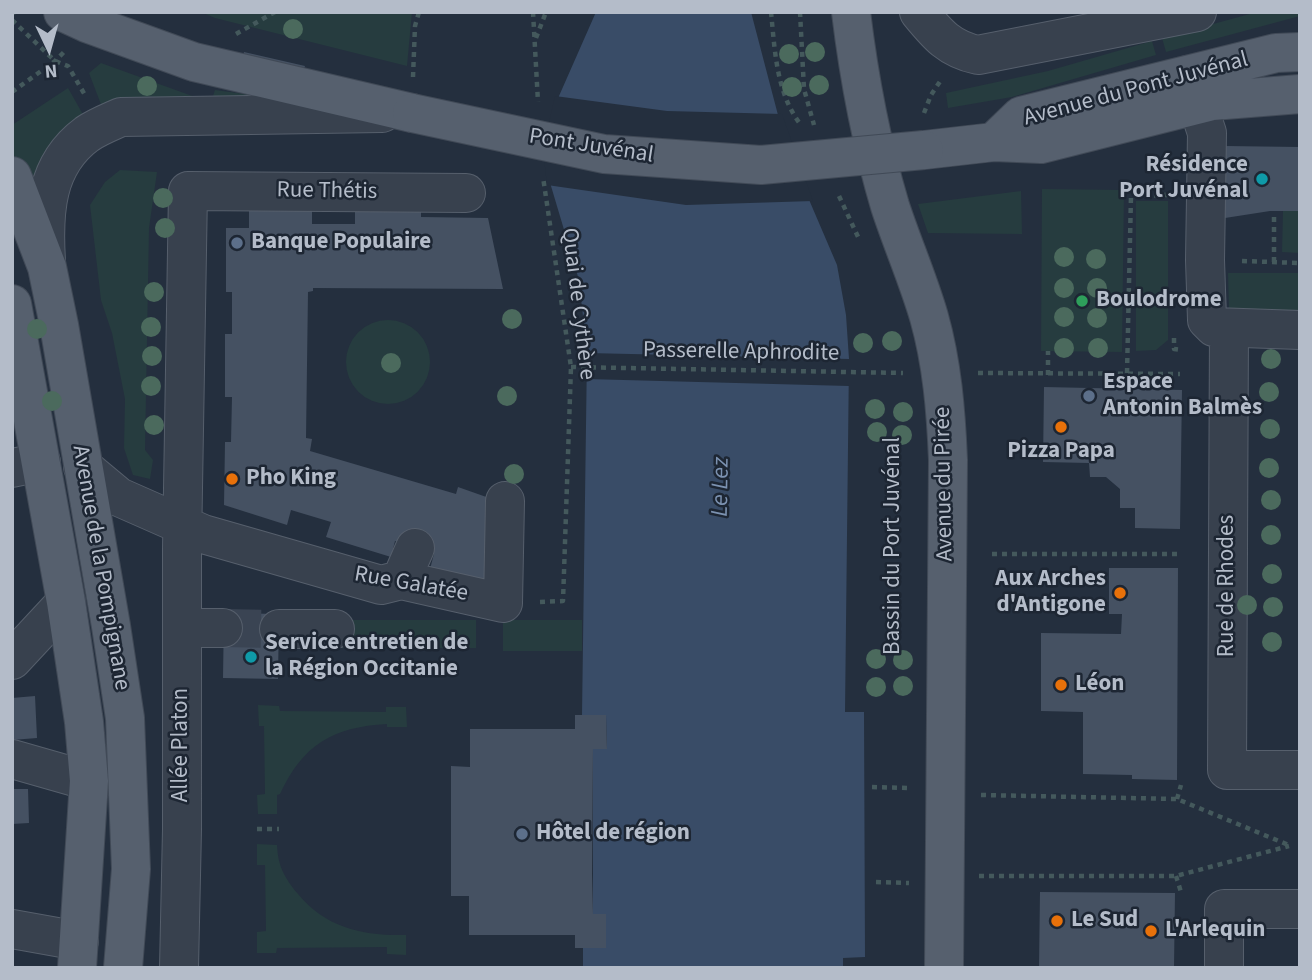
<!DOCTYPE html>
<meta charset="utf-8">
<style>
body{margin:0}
#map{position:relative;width:1312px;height:980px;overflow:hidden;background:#242f3e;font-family:"Source Sans 3",sans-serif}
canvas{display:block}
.frame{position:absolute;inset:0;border:14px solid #b4bcc9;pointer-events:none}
.north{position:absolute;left:14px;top:14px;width:70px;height:70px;-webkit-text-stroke:5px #1d2633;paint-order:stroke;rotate:175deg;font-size:19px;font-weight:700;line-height:28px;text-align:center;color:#b4bcc9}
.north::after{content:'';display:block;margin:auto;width:24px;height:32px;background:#b4bcc9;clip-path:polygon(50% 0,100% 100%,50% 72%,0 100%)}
</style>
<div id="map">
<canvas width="1312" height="980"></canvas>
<div class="frame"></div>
<div class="north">N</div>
</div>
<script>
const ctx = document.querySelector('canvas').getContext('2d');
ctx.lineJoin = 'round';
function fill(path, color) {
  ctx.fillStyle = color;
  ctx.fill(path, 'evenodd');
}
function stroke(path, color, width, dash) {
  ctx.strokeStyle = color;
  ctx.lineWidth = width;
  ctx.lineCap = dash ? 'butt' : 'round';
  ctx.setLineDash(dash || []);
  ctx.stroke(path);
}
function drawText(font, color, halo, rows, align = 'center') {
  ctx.font = font + ' "Source Sans 3",sans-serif';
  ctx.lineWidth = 5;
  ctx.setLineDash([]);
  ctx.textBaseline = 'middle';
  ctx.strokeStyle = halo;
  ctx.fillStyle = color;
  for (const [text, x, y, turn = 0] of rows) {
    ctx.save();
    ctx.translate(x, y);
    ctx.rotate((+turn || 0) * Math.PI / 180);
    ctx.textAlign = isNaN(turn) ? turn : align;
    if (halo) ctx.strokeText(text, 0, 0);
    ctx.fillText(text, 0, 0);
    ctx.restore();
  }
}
fill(new Path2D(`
 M201,12H412L407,66L215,18Z
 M1257,12H1300V16L1166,52L1162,38Z
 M1152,41L1156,55L1012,97L948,108L946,93L1048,71Z
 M101,63L195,97L212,99L215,90L311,103L105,115L89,73Z
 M68,88L85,118C49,140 42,154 27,193L12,152V125Z
 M120,170L157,172L149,228L145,450L153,460L150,479L133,475L124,448L125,399L112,333L101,300L90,205L105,182Z
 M1042,189L1124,190L1122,352L1041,351Z
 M1021,191L1022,234L928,233L918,204Z
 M1136,201H1168V340L1156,350L1136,351Z
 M1283,211H1300V253L1282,252Z
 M1228,273H1300V312L1229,309Z
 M346 362a42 42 0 1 1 84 0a42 42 0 1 1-84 0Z
 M340,620H476V648H340Z
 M503,620H582V651H503Z
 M258,705L279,706L280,711L386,712V707H406L407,727H387V724C332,727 303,745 280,794L277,795V814H258L257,795L265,794L264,726H259Z
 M257,844L277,845C278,866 284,877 298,894C326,928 363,936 406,935V955L387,954V947L277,948L276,953H257V932L266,931L265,865H257Z`), '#263c3f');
fill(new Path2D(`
 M596,12H751L778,115L810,202L837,265L846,315L849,359L845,712H864L865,957L843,958V968H583V948L593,914V749L607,748L606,716L582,715L587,353L579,280L551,186L546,150L559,96Z`), '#394c67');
fill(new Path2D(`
 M555,96L667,111L782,114L813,201L686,205L547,185L543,150Z
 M587,353L849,359V386L586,379Z`), '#242f3e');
fill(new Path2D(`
 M244,52L305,66L302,74L241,60Z
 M1225,146L1300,147V211H1270L1225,218Z
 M249,206L312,207V224H355V208L421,209V217L488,218L503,289L313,288V291L308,292L306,438L312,439L310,451L456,494L458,487L492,499L491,589L430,569L434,554L395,541L391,557L326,537L331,522L291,510L287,525L224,505L225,442H231L232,397H225V334H232V292H226V228H249Z
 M1044,387L1182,390L1180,529L1135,528V508H1120V489L1106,477H1090L1089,463L1043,462Z
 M1109,568H1178L1177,780L1132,779V775L1083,774V712L1041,711V633L1121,634L1122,614H1109Z
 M224,613L279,614L278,679L223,678Z
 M35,696L37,738L12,740V698Z
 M575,715H606L607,749H593L592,874L593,914H606V948H575V935H469V896H451V766L470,767V729H575Z
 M12,789H28L29,823L12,824Z
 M1040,892L1175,893L1174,968H1039Z`), '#455162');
stroke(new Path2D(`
 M223,628L279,629`), '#3a4453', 38, [38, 19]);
const minor = new Path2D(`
 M919,12C937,34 949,49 978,55L1197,12
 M1188,75L1207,133L1205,260L1207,320L1214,327L1300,330
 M46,261C43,213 45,165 87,134C97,127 110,122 121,117L382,113
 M1229,328L1227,770H1300
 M83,467L119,497L203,534L381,585L401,580L503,603L505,501
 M12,468L41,462
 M401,580L415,548
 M182,628H223
 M279,629H335
 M12,660L66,602
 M12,759L89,781
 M12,929L79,941
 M179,968L182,829V548L188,191L466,193
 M1224,968V909H1300`);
const major = new Path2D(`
 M63,12L89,24L194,62L412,113
 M851,12C859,78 871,142 890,206C902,243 918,279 929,317C942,363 946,411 948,460L944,968
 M994,142L1021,116L1276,53L1300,52
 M924,150L994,142L1041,144L1212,101L1300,94
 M12,176L47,267L59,325L111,626L125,718L131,869L123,968
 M12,304L66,602L84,722L89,781L77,968`);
stroke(minor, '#565f6c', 40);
stroke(major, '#414a57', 40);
stroke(new Path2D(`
 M533,12L538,102
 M771,12C775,51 776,93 801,125
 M800,12L804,89L814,125
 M12,13L15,12
 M12,20L55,61L68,66L85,95
 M236,34L275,12
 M536,38L546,12
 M413,77L415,26L419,12
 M12,92L55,61L64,52
 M924,113L931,95L941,80
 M839,196L859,239
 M1242,261L1300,263
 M1274,262V212
 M1174,338V349L1182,350
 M571,367L903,373
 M978,373L1180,374
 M1127,373L1131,196L1168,195
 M1048,375V351
 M992,554H1178
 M540,602L563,601L571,367L543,177
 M872,787L908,788
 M981,795L1177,799L1291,846
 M1177,799L1181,785
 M257,829H279
 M979,876H1176L1289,846
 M1176,876L1181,892
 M876,882L909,883`), '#44595c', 4.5, [5, 5]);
stroke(minor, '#38414e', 38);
stroke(major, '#56606e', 38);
const majorBridge = new Path2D(`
 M412,113L604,154L761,165L924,150`);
stroke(majorBridge, '#414a57', 40, []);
stroke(majorBridge, '#56606e', 38);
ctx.fillStyle = '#4b6a5d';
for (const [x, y] of [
 [293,29],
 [815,52],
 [789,54],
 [819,85],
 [147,86],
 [792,87],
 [163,198],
 [165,228],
 [1064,257],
 [1096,259],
 [1064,288],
 [1097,288],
 [154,292],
 [1064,317],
 [1097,318],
 [512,319],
 [151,327],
 [37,329],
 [892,341],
 [863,343],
 [1064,348],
 [1098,348],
 [152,356],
 [1271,359],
 [391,363],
 [151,386],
 [1269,392],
 [507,396],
 [52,401],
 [875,409],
 [903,412],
 [154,425],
 [1270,429],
 [877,432],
 [902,435],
 [1269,468],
 [514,474],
 [1271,500],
 [1271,535],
 [1272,574],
 [1247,605],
 [1273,607],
 [1272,642],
 [876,659],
 [903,660],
 [903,686],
 [876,687]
]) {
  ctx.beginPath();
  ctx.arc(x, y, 10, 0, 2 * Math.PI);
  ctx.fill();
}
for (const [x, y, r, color] of [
 [1262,179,7,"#0f9aa8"],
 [237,243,7,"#5c6f8a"],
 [1082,301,7,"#2e9e5b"],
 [1089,396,7,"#5c6f8a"],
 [1061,427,7,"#e8710a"],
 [232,479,7,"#e8710a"],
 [1120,593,7,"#e8710a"],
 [251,657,7,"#0f9aa8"],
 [1061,685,7,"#e8710a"],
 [522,834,7,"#5c6f8a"],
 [1057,921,7,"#e8710a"],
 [1151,931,7,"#e8710a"]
]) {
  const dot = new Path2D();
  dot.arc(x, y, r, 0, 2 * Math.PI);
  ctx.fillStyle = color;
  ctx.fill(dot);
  stroke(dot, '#1d2633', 2.5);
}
drawText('23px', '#b4bcc9', '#1d2633', [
 ["Avenue du Pont Juvénal",1136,90,-15],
 ["Pont Juvénal",591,147,9],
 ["Rue Thétis",327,192,1],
 ["Quai de Cythère",577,304,83],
 ["Passerelle Aphrodite",741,353,1],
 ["Avenue du Pirée",945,484,-91],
 ["Bassin du Port Juvénal",894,546,-90],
 ["Avenue de la Pompignane",100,568,80],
 ["Rue Galatée",411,585,10],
 ["Rue de Rhodes",1228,586,-90],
 ["Allée Platon",182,745,-90]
]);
drawText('bold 23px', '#b4bcc9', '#1d2633', [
 ["Résidence",1248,166,"right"],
 ["Port Juvénal",1248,192,"right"],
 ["Banque Populaire",251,243],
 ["Boulodrome",1096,301],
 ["Espace",1103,383],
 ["Antonin Balmès",1103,409],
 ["Pizza Papa",1061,452,"center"],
 ["Pho King",246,479],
 ["Aux Arches",1106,580,"right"],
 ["d'Antigone",1106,606,"right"],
 ["Service entretien de",265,644],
 ["la Région Occitanie",265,670],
 ["Léon",1075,685],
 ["Hôtel de région",536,834],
 ["Le Sud",1071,921],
 ["L'Arlequin",1165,931]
], 'left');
drawText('italic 24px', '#7c92b1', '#1d2633', [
 ["Le Lez",722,487,-89]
]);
</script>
